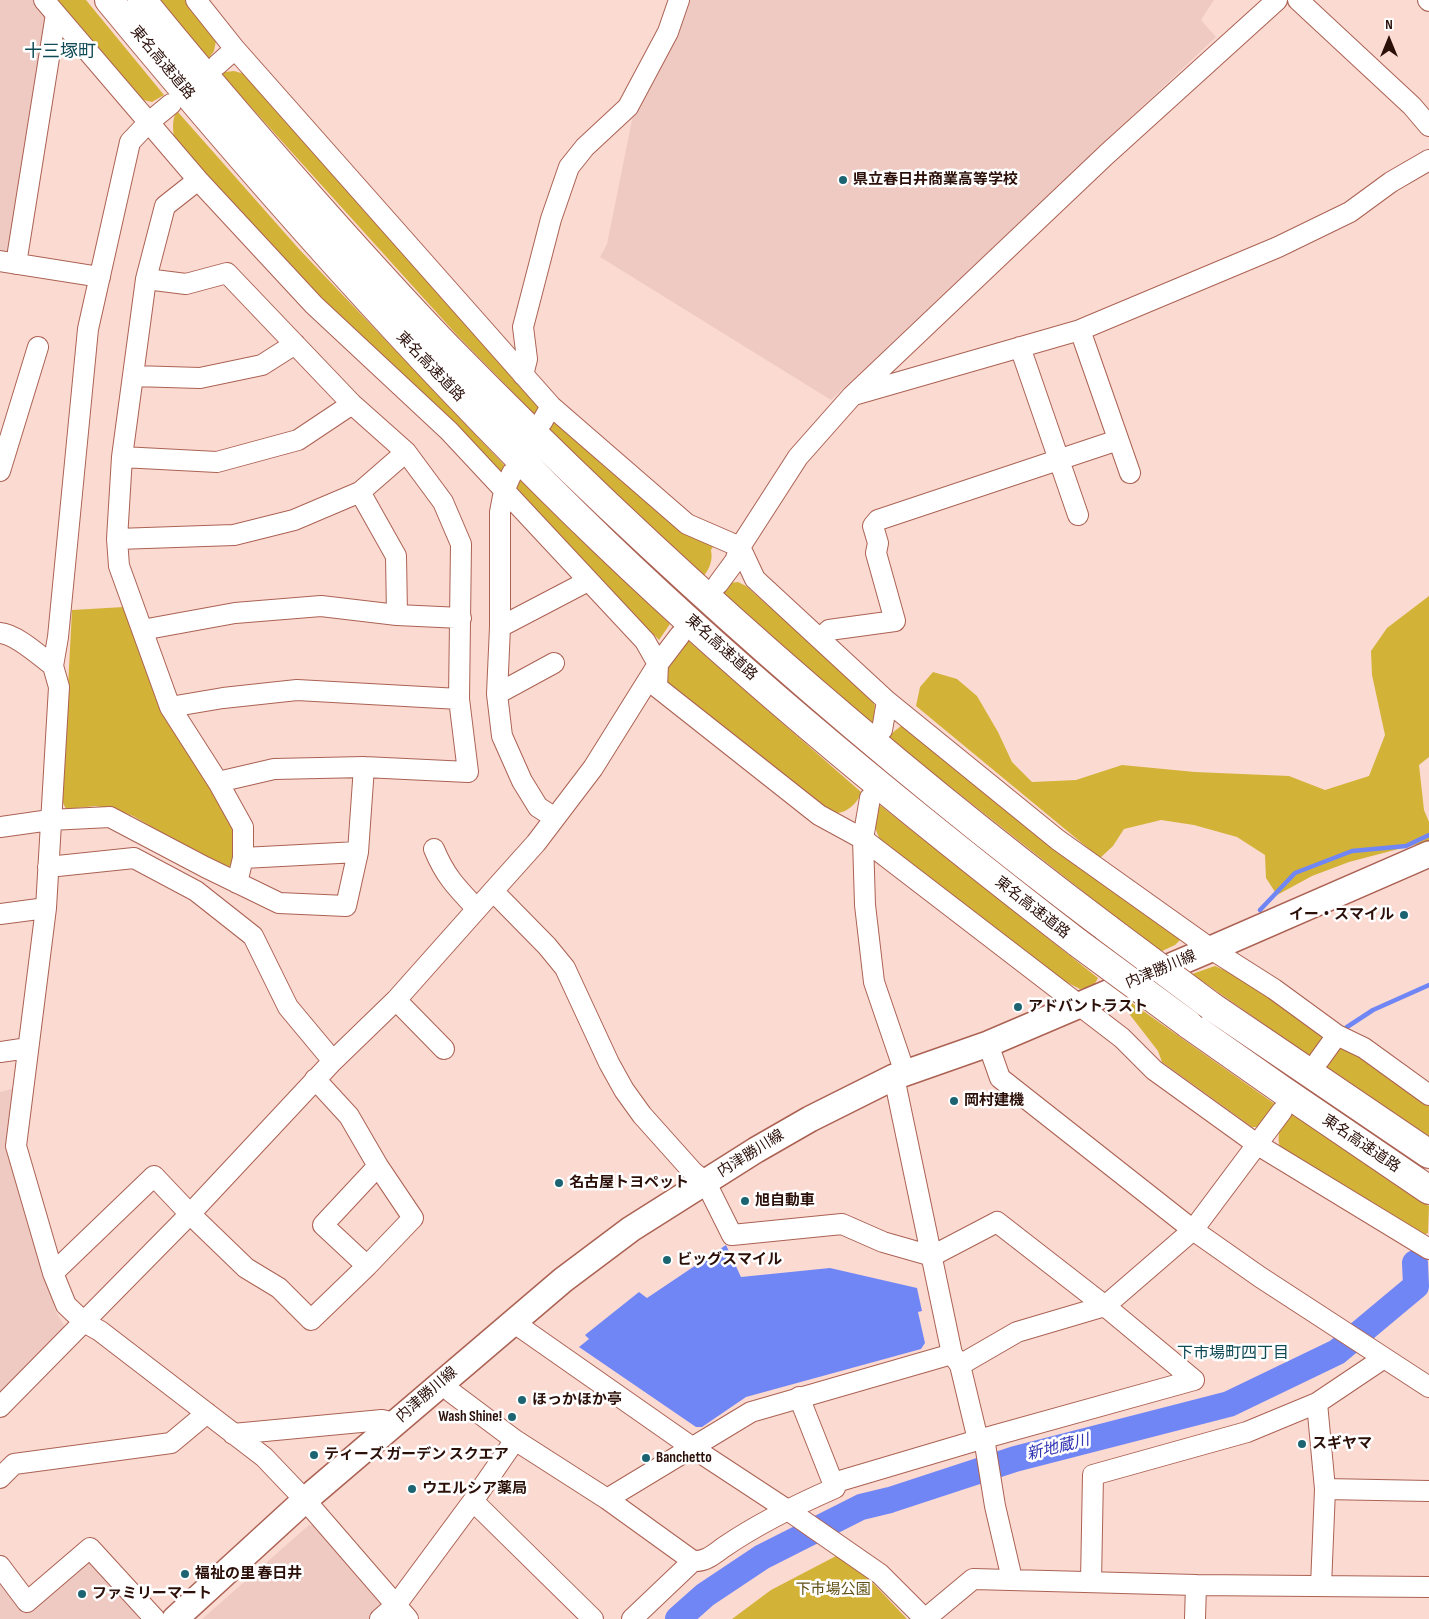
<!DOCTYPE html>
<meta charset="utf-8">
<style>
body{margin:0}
#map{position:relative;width:1429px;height:1619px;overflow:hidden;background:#fbdad2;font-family:"Sofia Sans Condensed",sans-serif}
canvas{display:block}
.north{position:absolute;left:1364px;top:15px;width:50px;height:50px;-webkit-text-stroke:4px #fff;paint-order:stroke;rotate:0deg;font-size:14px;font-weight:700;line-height:20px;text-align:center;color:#2b0f09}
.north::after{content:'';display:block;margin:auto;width:18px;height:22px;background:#2b0f09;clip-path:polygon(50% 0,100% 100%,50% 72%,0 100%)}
</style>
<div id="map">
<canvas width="1429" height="1619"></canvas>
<div class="north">N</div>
</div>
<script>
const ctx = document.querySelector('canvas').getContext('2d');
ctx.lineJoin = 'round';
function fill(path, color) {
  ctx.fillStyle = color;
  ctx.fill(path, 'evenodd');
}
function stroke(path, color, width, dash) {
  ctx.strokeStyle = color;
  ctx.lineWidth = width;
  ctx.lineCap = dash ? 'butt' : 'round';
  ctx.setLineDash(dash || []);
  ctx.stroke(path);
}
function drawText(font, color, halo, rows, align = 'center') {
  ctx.font = font + ' "Sofia Sans Condensed","Noto Sans JP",sans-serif';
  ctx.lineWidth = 5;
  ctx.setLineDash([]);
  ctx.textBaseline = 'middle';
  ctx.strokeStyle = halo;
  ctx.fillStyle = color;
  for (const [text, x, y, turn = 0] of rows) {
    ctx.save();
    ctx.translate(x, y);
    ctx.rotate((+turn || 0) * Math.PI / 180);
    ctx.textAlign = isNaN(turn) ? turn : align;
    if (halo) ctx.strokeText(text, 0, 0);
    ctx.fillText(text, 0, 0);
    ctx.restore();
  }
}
fill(new Path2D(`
 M0,0H35L48,19L10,252L0,255Z
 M686,0H1214L1201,20L1216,37L831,400L600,257L607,244L633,115Z
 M15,1088L7,1141L56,1312L67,1330L0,1395V1092Z
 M309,1525H317L399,1619H202Z
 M92,1559L144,1619H0V1578L25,1611Z`), '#efcac2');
fill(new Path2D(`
 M57,0H86L164,95L152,102L143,100Z
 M160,0H189L216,41L214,51L208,59Z
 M234,71L248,75L542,403L538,418L456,334L222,75L225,72Z
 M177,111L299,249L508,469L499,473L361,344L175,143C173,132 171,120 177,111Z
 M557,417L716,542L711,550C713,560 710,568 703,577L544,425Z
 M516,476L670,624L659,640L513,493Z
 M738,582L746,586L809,642L862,684L875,706L873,725L718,589L728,583Z
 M1429,596V757L1419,765L1424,810L1429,822V841L1349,862L1312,876L1277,895L1266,878L1265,855L1237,837L1194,825L1161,820L1124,829L1113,846L1100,858L916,706L920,687L933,672L957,679L977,696L998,732L1012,762L1032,782L1076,780L1122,765L1195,772L1289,776L1325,790L1369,776L1385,735L1372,675L1371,651L1387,628Z
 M124,607L236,830L235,854L231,866L220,867L133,816L117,810L96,806L66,809L62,801L72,610Z
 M684,637L861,792C859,802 847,813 836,813C833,813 827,811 823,810L663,680L661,670Z
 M901,726L910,727L1181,939L1175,945L1160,952L887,737Z
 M876,802L1098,978L1093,987L1080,989L1033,965L885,847C873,830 874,822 876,802Z
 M1215,966L1266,989L1320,1026L1323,1040L1314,1059L1192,974Z
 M1129,1001L1279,1107L1258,1127H1252L1162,1062L1158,1051L1127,1011Z
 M1352,1048L1429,1100V1136L1321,1065L1336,1049Z
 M1289,1112L1429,1206L1428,1233L1421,1236L1280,1148C1276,1134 1281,1124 1289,1112Z
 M838,1555L872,1582L907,1619H732L771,1590Z`), '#d3b238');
fill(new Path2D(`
 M726,1245L741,1277L830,1268L917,1288L922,1311L918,1312L925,1343L921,1349L746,1397L702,1427H696L579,1347L589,1339L585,1335L639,1292L647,1298Z`), '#7186f5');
stroke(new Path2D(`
 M1260,910L1295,873L1352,851L1406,846L1429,835
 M1347,1027L1373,1010L1429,985`), '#7186f5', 4.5);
stroke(new Path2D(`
 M678,1619L705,1595L762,1557L861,1507L890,1500L1015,1459L1229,1404L1337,1352L1416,1286L1415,1263`), '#7186f5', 26);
const minor = new Path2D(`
 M44,0L198,180L314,305L449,431L645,641L658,664L657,687L819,815L863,839L1079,1005L1122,1038L1154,1070L1258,1145L1429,1249
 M196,0L235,49L551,406L687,524L740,547L755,579L887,701L1058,840L1211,949L1274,989L1337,1035L1364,1048L1429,1095
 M1298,0L1412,106L1429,126
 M1428,0L1429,1
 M217,65L235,49
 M171,104L148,123L130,142L88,329L58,637L53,666L59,687L46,908L16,1146L53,1273L66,1305L84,1322L100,1331L264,1457L305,1500L408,1619
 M198,180L165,206L146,279L122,457L117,539L119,566L170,707L218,782L243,827V858L237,883
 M0,261L100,277
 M16,264L56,14
 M146,279L186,284L227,273L352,404L406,452L443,502L461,544L459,699L468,772L364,767L274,769L218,782
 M1080,330L1130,473
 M1020,347L1078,515
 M523,375L527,359L523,327L551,219L569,167L585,147L628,107L668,32L679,0
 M133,376L200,378L262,365L295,344
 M854,395L1080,330L1278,247L1350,212L1391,182L1429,160
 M542,422L551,406
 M122,457L217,462L298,440L352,404
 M0,471L38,347
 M512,473L504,491L500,512V627L497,694L502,736L522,781L538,807L555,818
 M360,492L396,556L397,615
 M117,539L234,535L294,520L360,492L406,452
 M718,584L735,561L740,547L798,457L852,396L1107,154L1277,0
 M500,627L588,581
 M142,630L235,613L321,606L397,615L461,618
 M0,633C16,634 40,656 53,666
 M820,639L829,630L895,621L876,553L878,543L873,526L878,520L1118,440
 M497,694L554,663
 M170,707L223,698L297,690L459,699
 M882,730L887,701
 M870,798L863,839L865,905L874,982L905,1073
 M0,827L50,820L110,817L205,867L279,903L346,906L358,852L364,767
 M434,849C445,876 457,888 477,909
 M243,858L358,852
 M48,867L134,858L196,891L253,936L288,1007L333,1061
 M493,891L547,946L565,968L609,1063L624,1090L642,1115L693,1172L706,1183L732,1235L842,1224L883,1242L932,1256L997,1222L1105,1306L1194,1380
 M0,914L46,908
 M396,1000L444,1049
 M988,1044L1000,1078L1193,1230L1260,1277L1429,1387
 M0,1052L28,1048
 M1319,1060L1337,1035
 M894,1077L952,1354L960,1365L978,1440
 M367,1266L323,1225L378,1166
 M53,1273L154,1176L190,1214L246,1268L279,1288L311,1320L367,1266L413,1218L378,1166L349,1116L315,1079
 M513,1322L693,1448L792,1513L880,1574L925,1619
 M960,1365L1017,1332L1105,1306L1193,1230L1282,1111
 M451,1392L515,1440L607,1499L693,1561C706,1562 714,1554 724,1547C759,1523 796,1505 835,1488L799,1397
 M1317,1403L1325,1489L1321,1586
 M0,1407L190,1214L333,1061L396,1000L493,891L536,843L593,768L658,664L680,635
 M233,1434L382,1420L394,1423
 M984,1438L995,1506L1012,1579
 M0,1478L14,1464L171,1443L207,1413
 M833,1483L978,1440L1194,1380
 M1325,1489L1429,1491
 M607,1499L751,1412L952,1354
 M473,1501L593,1619
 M0,1566L27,1602L90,1548L155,1619
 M1091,1582L1093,1475L1247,1432L1317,1403L1384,1358
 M380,1619L396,1605L473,1501L515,1440
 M632,1619L693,1561
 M925,1619L973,1579L1196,1585L1429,1587
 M1195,1619L1196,1585`);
const major = new Path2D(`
 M175,1619L305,1500L563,1280L631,1229L756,1150L810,1119L894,1077L988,1044L1211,949L1429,854`);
const highway = new Path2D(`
 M109,0C265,189 428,373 605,543C754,686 915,817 1078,943
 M142,0C206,79 272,155 340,231C376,271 412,311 450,350C655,559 874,753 1108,929
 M1211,1006L1429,1154
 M1188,1024L1282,1090L1429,1190`);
stroke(minor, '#ab6253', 22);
stroke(major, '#ab6253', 28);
stroke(highway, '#ab6253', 30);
stroke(minor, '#fff', 20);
stroke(major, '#fff', 25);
stroke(highway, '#fff', 28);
const highwayBridge = new Path2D(`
 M1108,929L1211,1006
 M1078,943L1188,1024`);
stroke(highwayBridge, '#ab6253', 30, []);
stroke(highwayBridge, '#fff', 28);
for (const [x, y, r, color] of [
 [843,180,5,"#1c6472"],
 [1404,915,5,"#1c6472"],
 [1018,1007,5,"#1c6472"],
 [954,1101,5,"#1c6472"],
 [559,1183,5,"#1c6472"],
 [745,1201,5,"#1c6472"],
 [667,1260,5,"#1c6472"],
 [522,1400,5,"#1c6472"],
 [512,1417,5,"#1c6472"],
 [1302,1444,5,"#1c6472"],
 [314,1455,5,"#1c6472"],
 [646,1458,5,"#1c6472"],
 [412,1489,5,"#1c6472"],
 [185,1574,5,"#1c6472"],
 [82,1594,5,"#1c6472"]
]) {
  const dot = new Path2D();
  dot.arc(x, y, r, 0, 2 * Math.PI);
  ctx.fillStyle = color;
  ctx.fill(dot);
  stroke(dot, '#fff', 2);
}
drawText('15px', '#2b0f09', '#fff', [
 ["東名高速道路",162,63,50],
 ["東名高速道路",430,367,46],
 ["東名高速道路",721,648,42],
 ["東名高速道路",1032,908,38],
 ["内津勝川線",1161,970,-23],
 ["東名高速道路",1361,1144,34],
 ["内津勝川線",751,1154,-32],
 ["内津勝川線",427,1395,-41]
]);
drawText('bold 15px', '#2b0f09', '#fff', [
 ["県立春日井商業高等学校",853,180],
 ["イー・スマイル",1394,915,"right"],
 ["アドバントラスト",1028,1007],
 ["岡村建機",964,1101],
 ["名古屋トヨペット",569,1183],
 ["旭自動車",755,1201],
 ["ビッグスマイル",677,1260],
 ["ほっかほか亭",532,1400],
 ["Wash Shine!",502,1417,"right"],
 ["スギヤマ",1312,1444],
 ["ティーズ ガーデン スクエア",324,1455],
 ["Banchetto",656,1458],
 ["ウエルシア薬局",422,1489],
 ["福祉の里 春日井",195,1574],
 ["ファミリーマート",92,1594]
], 'left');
drawText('15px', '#605015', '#fff', [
 ["下市場公園",833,1590]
]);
drawText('16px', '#0f4a55', '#fff', [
 ["下市場町四丁目",1233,1354]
]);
drawText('italic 16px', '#3033b3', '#fff', [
 ["新地蔵川",1058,1448,-14]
]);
drawText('18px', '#0f4a55', '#fff', [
 ["十三塚町",60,52]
]);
</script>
